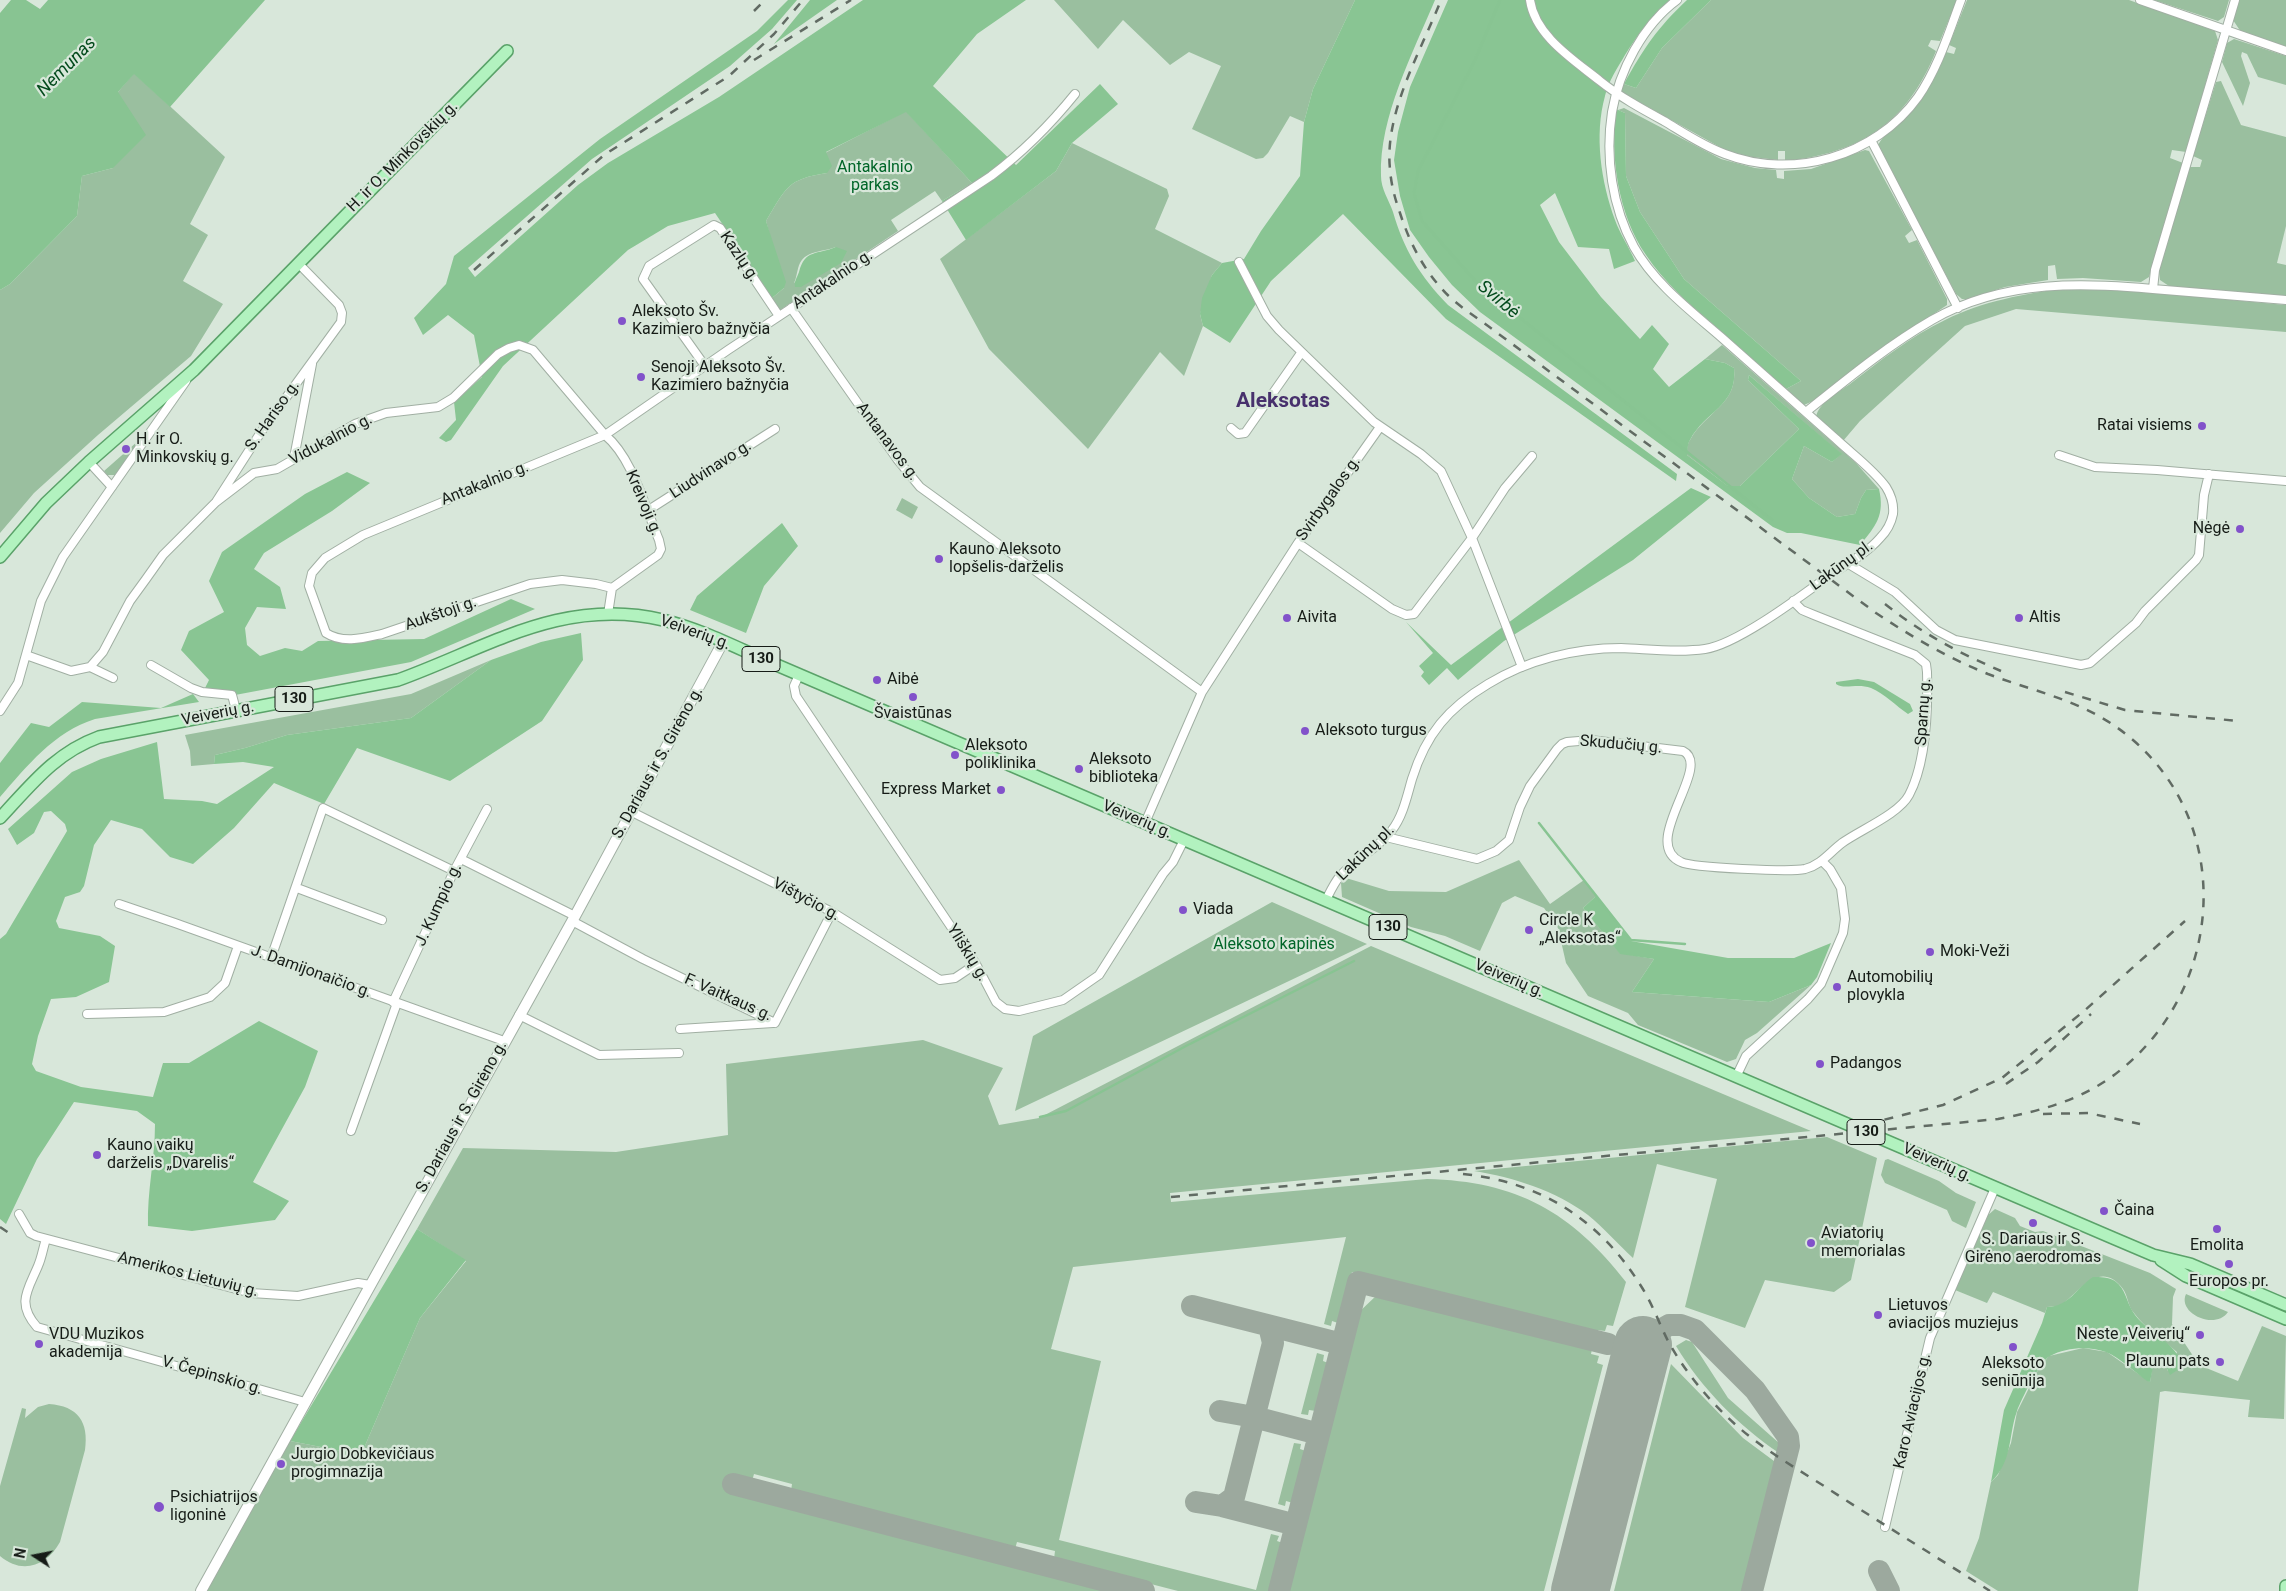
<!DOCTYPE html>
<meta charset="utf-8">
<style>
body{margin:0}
#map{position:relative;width:2286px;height:1591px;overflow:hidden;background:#d8e7da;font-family:Roboto,sans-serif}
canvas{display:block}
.north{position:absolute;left:10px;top:1531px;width:50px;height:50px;-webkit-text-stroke:4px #d8e7da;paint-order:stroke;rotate:281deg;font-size:14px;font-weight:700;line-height:20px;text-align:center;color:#161c17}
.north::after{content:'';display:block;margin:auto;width:18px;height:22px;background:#161c17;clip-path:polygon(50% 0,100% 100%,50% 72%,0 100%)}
</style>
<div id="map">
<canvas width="2286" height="1591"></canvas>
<div class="north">N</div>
</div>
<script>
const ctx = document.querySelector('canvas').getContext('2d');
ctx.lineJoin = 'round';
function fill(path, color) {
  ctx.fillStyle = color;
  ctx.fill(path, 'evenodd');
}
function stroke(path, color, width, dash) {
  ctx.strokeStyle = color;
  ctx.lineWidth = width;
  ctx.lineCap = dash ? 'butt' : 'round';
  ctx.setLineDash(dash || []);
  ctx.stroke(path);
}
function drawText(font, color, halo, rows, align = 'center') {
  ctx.font = font + ' Roboto,sans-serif';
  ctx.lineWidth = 4.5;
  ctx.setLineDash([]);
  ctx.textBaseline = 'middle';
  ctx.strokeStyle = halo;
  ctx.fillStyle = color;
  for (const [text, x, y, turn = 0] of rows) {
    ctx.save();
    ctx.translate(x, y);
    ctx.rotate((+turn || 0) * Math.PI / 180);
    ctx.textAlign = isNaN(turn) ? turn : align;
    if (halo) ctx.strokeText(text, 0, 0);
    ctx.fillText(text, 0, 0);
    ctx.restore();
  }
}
fill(new Path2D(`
 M1054,0H1355L1313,89L1304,122L1290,116L1268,153L1263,158L1256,159L1192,129L1221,66L1189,52L1170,65L1123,20L1098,49Z
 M1711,0H1957L1940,41L1931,40L1928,46L1936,51C1907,123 1861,153 1785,161V151H1778V160L1744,156L1725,150L1621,92L1624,84L1636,88L1662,48Z
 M1967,0H2129L2215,31L2218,40L2186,152L2172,150L2170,158L2183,163L2149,277L2141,282L2083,278L2057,279L2055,265L2048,266V280L2005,287L1968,299H1962L1956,294L1878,146C1881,135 1909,115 1918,103C1930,88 1939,70 1946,52L1954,54L1956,48L1949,45Z
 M2154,0H2229L2224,17L2218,21Z
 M2239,0H2286V47L2241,32L2233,20Z
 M2234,39L2286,56V85L2258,77L2247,54L2242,52L2241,56L2250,83L2243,106L2222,62L2227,43Z
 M134,73L225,157L190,224L208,235L183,281L223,304L191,356L98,435L34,493L0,533V290L10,284L77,216L82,176L113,168L118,92Z
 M2221,81L2241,125L2286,137V226L2277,263L2286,265V297L2169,286L2160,280L2159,271L2190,167H2200L2202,160L2193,156L2216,82Z
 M1624,108L1721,159L1755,168L1776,170L1777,178L1784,179V171L1811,169L1865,150L1869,151L1912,230L1905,236L1909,243L1917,240L1947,299V305L1864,361L1813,401L1804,405L1786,389L1801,381L1684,279L1640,212L1626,176L1625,113L1618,110Z
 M906,111L972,183L942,201L935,191L891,220L898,231L780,310L772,298L784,288L766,221C786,188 787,179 827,173L825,153ZM836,247L794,283C797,277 797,269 800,263C807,250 824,252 836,247Z
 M1072,143L1167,189L1169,196L1155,229L1222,263L1212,275L1200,314L1203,326L1184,376L1160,352L1088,449L989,349L940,259L1056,171Z
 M2066,288L2114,289L2286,305V332L2016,309L1965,326L1860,421L1843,441L1816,417C1819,402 1839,392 1850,384C1880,361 1911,336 1945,320C1983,301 2024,294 2066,288Z
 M1722,345L1856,463L1879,489L1866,490L1861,498L1855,514L1837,517L1809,498L1792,479L1804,446L1832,462L1841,454L1749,375L1748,380L1799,429L1740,486H1728L1687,455C1687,450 1687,444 1690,440C1706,411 1738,405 1734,368L1725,363L1705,359Z
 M138,441L139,442L115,475H107L104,471Z
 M902,498L918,507L912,519L896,510Z
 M491,660L411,718L287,735L245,748L215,755L214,764L191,766L190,751L185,735L411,694Z
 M1519,860L1550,904L1584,880L1596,896L1583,908L1620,953L1654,959L1632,992L1769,1002L1811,985L1757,1033L1745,1040L1736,1059L1727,1062L1638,1025L1628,1013L1588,996L1566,963L1558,928L1544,908L1515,896L1502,903L1480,951L1445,936L1411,927L1342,897L1341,883L1346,878L1389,891L1446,892Z
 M1272,902L1367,944L1015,1111L1033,1036Z
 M1371,946L1811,1131L1170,1193L1171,1202L1427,1179C1516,1181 1572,1212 1626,1282L1613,1326L1607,1325L1605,1331L1597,1330L1596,1335L1352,1272L1338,1323L1332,1321L1331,1326L1324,1324L1346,1237L1073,1267L1051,1349L1101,1361L1059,1540L1256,1590L1271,1534L1279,1536L1277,1541L1283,1543L1271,1591H1178L1054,1559L1055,1551L1017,1542L1015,1549L791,1491L792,1484L754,1474L752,1481L733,1477L729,1491L1107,1588L1106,1590L1109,1591H205L290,1441L352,1453L364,1448L420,1318L466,1261L417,1229L463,1148L616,1152L728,1135L726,1064L923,1040L1003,1068L988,1096L999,1125L1039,1118Z
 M1827,1137L1877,1158L1851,1280L1834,1292L1765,1280L1745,1328L1685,1307L1717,1179L1657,1164L1633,1258C1618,1244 1604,1228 1588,1215C1556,1191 1513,1177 1474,1171Z
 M1888,1159L1939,1181L1956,1193L1976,1202L1966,1228L1952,1221L1947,1210L1885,1183L1881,1175L1885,1160Z
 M1995,1209L2015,1218L2020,1226L2035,1232L2043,1231L2150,1273L2176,1289L2173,1297L2172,1324L2199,1365L2238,1381L2262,1326L2286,1336L2284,1419L2248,1417L2250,1400L2165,1391L2160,1392L2138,1591H1998L1966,1571L1979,1538L1991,1482L1998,1475L2011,1443L2017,1412L2039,1368L2049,1356L2083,1348L2107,1352L2150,1382L2153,1363L2164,1362L2168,1371L2177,1352C2163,1340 2145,1328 2134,1313C2128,1307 2128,1296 2123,1289C2101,1260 2081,1289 2063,1304L2058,1306L2047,1307L2045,1313L1993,1292L1987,1303L1955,1290L1987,1216Z
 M1378,1294L1592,1349L1591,1354L1599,1356L1597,1363L1603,1365L1544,1591H1287L1357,1314Z
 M2186,1294L2228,1312C2215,1331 2177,1313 2186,1294Z
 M1686,1340L1692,1342L1728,1398L1779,1443V1453C1738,1425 1702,1389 1676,1346Z
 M1317,1353L1324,1355L1323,1361L1328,1363L1316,1411L1309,1410L1308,1415L1301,1414Z
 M1671,1364L1743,1438L1778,1464L1745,1591H1614Z
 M49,1404C78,1406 89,1422 85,1450L60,1542C47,1566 22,1575 0,1556V1486L22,1408L26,1409L25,1418L38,1407Z
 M1294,1443L1301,1444L1300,1449L1306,1451L1293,1503L1286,1501L1285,1506L1278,1504Z`), '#9abf9f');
fill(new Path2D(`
 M788,0H797L772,29L730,66L592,159L468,268L475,277L578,185L608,163L719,97L863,0H1026L977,34L933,86L1016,165L1100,84L1118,104L1072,143L1056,171L966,240L942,201L972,183L906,112L826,152L832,166L827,173C787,179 786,188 766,221L786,282L784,288L772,298L715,213L668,226L628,250L503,366L451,440L446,442L439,438L456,420L454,402L482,377L474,335L448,315L423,335L414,318L446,284L454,256L600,139L757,31Z
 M810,0H837L774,44Z
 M1355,0H1435C1413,53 1379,117 1381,176C1381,189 1389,200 1393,212C1404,250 1420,276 1448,305L1677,474L1676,481L1446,319L1343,214L1271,281L1230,343L1203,326L1200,314L1202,298L1212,275L1222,263L1244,259L1261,231L1300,176L1304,122L1313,89Z
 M1448,0H1671C1652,15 1638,34 1625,55C1618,67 1608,82 1605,96C1594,135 1601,182 1615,220C1620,234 1629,247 1635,261L1614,269L1609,249L1578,247L1555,193L1540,205L1559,242L1601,297L1640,339L1652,325L1669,344L1653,369L1669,387L1705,359L1725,363L1734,368C1738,406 1705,411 1690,440C1687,444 1688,451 1687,455L1728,486H1740L1799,429L1748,380L1749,375L1842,454L1832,462L1804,446L1792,479L1809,498L1837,517L1855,514L1861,498L1866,490L1879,489C1885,515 1876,526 1860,545L1801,533H1787L1773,527L1480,312L1452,285L1429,257L1410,230L1400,196L1394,160L1398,132L1410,87Z
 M1687,0H1711L1662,48L1636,88L1624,84C1643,49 1658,27 1687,0Z
 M1616,109L1625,113L1626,176L1640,212L1684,279L1801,381L1786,389C1762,368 1738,347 1715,326C1690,305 1664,282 1646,255C1618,214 1610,157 1616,109Z
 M836,247L847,251L841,263L801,287H795C794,281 797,278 799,272C805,249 817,255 836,247Z
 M347,472L370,483L332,511L264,553L254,569L280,587L286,609L257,607L245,628L247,645L260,656L285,648L302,651L318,641L424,639L511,599L535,609L411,662L235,695L204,690L209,680L181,650L189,631L224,612L209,581L222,552L305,494Z
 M1691,488L1711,497L1633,560L1504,641L1458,680L1447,668L1429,685L1421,676L1424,672L1419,666L1433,653L1406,622L1451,665Z
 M782,523L798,546L764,586L746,633L690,610L697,596Z
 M581,633L583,660L542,721L450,781L357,748L324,804L274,783L234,828L193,864L170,857L142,829L111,820L94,845L84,886L80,892L65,897L56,921L59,928L100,936L115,946L109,982L76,997L51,999L38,1036L32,1064L36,1071L81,1087L153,1097L163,1063H189L259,1021L318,1051L305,1087L253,1182L289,1201L275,1220L192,1231L148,1226C147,1191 155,1159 155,1124L137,1111L74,1102L37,1159L6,1224L0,1219V939L6,934L67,831L65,824L51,811L44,812L34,833L17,845L8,829L72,772L101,759L157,742L164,799L202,801L217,804L274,767L243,762L214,764L215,755L245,748L287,735L411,718L491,660L541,642Z
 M193,694L199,702L95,719C54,732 27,766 0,797V763L31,723L49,727L82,702L161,708Z
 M1596,896L1631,941L1728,958H1794L1831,943L1817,977L1811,985L1769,1002L1632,992L1654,959L1620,954L1583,908Z
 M417,1229L466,1260L420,1318L364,1448L358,1453H352L290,1441Z
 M2093,1277C2100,1277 2109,1277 2115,1281C2126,1289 2126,1301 2133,1312C2145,1331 2172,1340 2181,1361L2179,1369L2170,1375L2164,1362H2154L2150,1382L2147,1381C2135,1372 2120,1358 2106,1352C2090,1346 2066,1347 2050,1356C2040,1361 2021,1400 2017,1411C2008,1436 2013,1461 1991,1482L2004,1410L2042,1323L2047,1307C2070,1306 2075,1289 2093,1277Z`), '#89c593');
fill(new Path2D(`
 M11,0H26L40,9L48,0H265L170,107L134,74L118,92L146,135L113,168L82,176L77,216L10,284L0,290V13Z
 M1858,679L1874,682L1910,704L1913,711L1908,714C1896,706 1885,694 1871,688C1857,683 1844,690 1836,684V682Z`), '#88c492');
stroke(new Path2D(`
 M1500,0L1475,60L1418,171L1414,193L1422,221L1478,284L1772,520
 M1539,823L1631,940L1685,944
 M1040,1117L1066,1111L1186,1046L1354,961`), '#88c492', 2.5);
stroke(new Path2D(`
 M1192,1306L1342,1344
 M1643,1345L1648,1337L1669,1325H1681L1695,1330L1755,1390L1788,1437L1789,1446L1752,1591
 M1220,1411L1254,1417L1319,1434
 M733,1484L1144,1591
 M1196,1502L1222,1506L1296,1525
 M1222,1506L1234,1497L1273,1343L1269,1326
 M1879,1571L1889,1591
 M1279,1591L1358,1282L1608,1344`), '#9ca99e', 22);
stroke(new Path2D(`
 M1580,1591L1643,1345`), '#9ca99e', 58);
const street = new Path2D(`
 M1530,0C1535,36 1574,60 1600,81C1620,97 1642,109 1664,121C1684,133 1703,146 1725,154C1792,180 1875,157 1918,97C1938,68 1949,32 1961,0
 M2140,0L2286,51
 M1871,140L1958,308
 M1239,262L1267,316L1279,330L1374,422L1421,454L1441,471L1472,538L1522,667
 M2153,289L2155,270L2235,0
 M791,308L897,459L920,487L1202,692
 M705,366L643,279L649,266L714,225L720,228L779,316
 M1806,412C1846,380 1887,346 1932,320C2005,278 2085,283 2165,290C2205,293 2246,297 2286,300
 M1231,428L1238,434L1245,433L1301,353
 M2059,455L2095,467L2157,470L2286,481
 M294,458L312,364
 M89,462L112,487
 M216,502L254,473L277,469L355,424L386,413L438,407L453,398L498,354L509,348L519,345L533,350L605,435C632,457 645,507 659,540L661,549L658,555L612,588L608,614
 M647,511L775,429
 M1298,543L1392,609L1406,615L1414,614L1472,538L1505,488L1532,456
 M1847,563L1895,592L1936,630L1955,640L2081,665L2090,663L2136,623L2145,611L2196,560L2199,555L2204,495L2209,474
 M612,588L596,584L562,580L530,584L382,634C364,638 343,644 326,633L309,586L312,573L325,558L363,535L605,435L728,350L991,176C1023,152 1050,125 1075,94
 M26,655L71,671L90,667L113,678
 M151,665L191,688L202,692L232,695L236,710
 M90,667L103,652L130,601L146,579L163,555L216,502L261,432L341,322L342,313L339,305L298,263
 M799,675L794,686L796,696L976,964L996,1002L1005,1009L1019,1011L1063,1000L1099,975L1163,874L1173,862L1184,840
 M0,711L18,683L41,601L63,557L186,381
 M632,812L832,912L940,980L955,978L976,964
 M1145,823L1202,692L1298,543L1380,427
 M1386,837L1477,859L1496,851L1509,840L1520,807L1530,786L1557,749L1562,744L1567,742L1591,740L1683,751C1714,766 1638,843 1681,862C1693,868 1791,872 1805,869C1821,865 1830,852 1842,843C1860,830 1899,814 1909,795C1926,763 1928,708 1927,672L1926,664L1915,655L1814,615L1802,610L1793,601
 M461,859L575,916
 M297,888L382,920
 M1326,900C1330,892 1334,883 1340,876C1355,859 1378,849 1392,830C1403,816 1407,796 1412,779C1426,734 1448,708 1488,684C1527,660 1575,648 1621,648C1648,649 1678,653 1705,649C1738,644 1801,596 1830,575C1847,564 1867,553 1880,538C1887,531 1891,524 1893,514C1894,504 1891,495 1886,487C1873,469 1852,454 1836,439C1798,405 1759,371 1721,337C1691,311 1654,283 1634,247C1612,207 1605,157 1612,112C1619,71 1643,25 1677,0
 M119,904L175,923L504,1041
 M572,921L643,959L775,1023L832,912
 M271,958L323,808L454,871
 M393,1002L454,871L487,809
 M87,1014L164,1012L210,997L225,983L238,946
 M519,1015L599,1055L679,1053
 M680,1029L773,1023
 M1736,1077L1746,1056L1808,999L1821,984L1843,933L1845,919L1841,888L1830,869L1822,861
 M351,1131L397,1003
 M19,1214L30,1233L36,1236L251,1293L298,1296L358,1283L370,1285
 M46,1239C43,1248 42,1257 38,1266C28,1290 16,1303 37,1327L305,1402
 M1885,1527L1930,1338L1995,1188`);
const secondary = new Path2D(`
 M201,1591L575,916L723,642`);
const primary = new Path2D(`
 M0,557L46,503L89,462L194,370L507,51
 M0,818C31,785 55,753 99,737L398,680C487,648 563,596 663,620C701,629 737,648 772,663L2113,1238L2153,1255L2190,1264L2286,1305
 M2161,1260L2186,1276L2286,1319
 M2286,1591V1586`);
stroke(street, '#a1afa3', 10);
stroke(secondary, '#a1afa3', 12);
stroke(primary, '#5aa269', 14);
stroke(street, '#fff', 8);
stroke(secondary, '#fff', 10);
stroke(primary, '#b2f2bf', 11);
stroke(new Path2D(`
 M754,11L765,0
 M754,60L851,0
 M474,270L604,155L729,76L774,34L803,0
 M1885,604C1923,634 1957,652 2001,671
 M2065,692L2125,710L2238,721
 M2006,1084L2038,1062L2091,1014
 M2043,1114L2088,1113L2140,1124
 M1867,1124L1943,1105L2002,1078L2084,1011L2185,921
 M1463,1174C1541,1182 1600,1220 1641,1286C1652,1303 1659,1323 1668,1341C1685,1372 1710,1402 1737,1426C1763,1449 1794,1467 1824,1486C1879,1522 1935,1556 1990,1591
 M1171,1197L1998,1119C2039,1111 2075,1102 2110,1078C2221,999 2239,832 2133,740C2088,701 2041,694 1988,674C1948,658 1912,637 1876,613L1492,329C1476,317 1455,304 1442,289C1422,267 1409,241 1400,213C1395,199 1391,184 1390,169C1384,113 1421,51 1441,0
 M0,1227L12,1235`), '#616b63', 2.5, [9, 9]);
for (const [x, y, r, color] of [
 [622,321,5,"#8252ca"],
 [641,377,5,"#8252ca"],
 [2202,426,5,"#8252ca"],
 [126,449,5,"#8252ca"],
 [2240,529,5,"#8252ca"],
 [939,559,5,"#8252ca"],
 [1287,618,5,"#8252ca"],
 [2019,618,5,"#8252ca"],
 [877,680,5,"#8252ca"],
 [913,697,5,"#8252ca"],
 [1305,731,5,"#8252ca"],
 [955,755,5,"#8252ca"],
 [1079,769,5,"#8252ca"],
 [1001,790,5,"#8252ca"],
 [1183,910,5,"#8252ca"],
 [1529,930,5,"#8252ca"],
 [1930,952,5,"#8252ca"],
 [1837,987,5,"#8252ca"],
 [1820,1064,5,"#8252ca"],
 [97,1155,5,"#8252ca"],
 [2104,1211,5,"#8252ca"],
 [2033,1223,5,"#8252ca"],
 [2217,1229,5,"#8252ca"],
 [1811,1243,5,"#8252ca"],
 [2229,1264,5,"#8252ca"],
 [1878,1315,5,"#8252ca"],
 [2200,1335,5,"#8252ca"],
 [39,1344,5,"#8252ca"],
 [2013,1347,5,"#8252ca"],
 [2220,1362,5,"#8252ca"],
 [281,1464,5,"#8252ca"],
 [159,1507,6,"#8252ca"]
]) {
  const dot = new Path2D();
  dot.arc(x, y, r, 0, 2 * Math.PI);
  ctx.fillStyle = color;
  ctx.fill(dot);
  stroke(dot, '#d8e7da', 2);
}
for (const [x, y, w] of [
 [761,659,38],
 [294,699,38],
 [1388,927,38],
 [1866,1132,38]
]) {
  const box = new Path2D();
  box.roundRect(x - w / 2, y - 12.5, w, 25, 4);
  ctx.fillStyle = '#d8e7da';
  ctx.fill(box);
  stroke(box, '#161c17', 1);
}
drawText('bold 15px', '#161c17', null, [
 ["130",761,659],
 ["130",294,699],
 ["130",1388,927],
 ["130",1866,1132]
]);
drawText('16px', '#161c17', '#d8e7da', [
 ["H. ir O. Minkovskių g.",403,157,-45],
 ["Kazlų g.",739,257,56],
 ["Antakalnio g.",833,280,-34],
 ["S. Hariso g.",273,416,-55],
 ["Vidukalnio g.",331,440,-28],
 ["Antanavos g.",887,442,53],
 ["Liudvinavo g.",711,470,-33],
 ["Antakalnio g.",485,484,-22],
 ["Svirbygalos g.",1329,499,-55],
 ["Kreivoji g.",643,503,67],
 ["Lakūnų pl.",1842,566,-36],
 ["Aukštoji g.",441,614,-19],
 ["Veiverių g.",695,633,20],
 ["Sparnų g.",1924,712,-86],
 ["Veiverių g.",218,714,-11],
 ["Skudučių g.",1621,745,5],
 ["S. Dariaus ir S. Girėno g.",658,763,-61],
 ["Veiverių g.",1137,820,23],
 ["Lakūnų pl.",1366,853,-44],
 ["Vištyčio g.",806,900,28],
 ["J. Kumpio g.",439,905,-65],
 ["Yliškių g.",967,953,58],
 ["J. Damijonaičio g.",311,972,20],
 ["Veiverių g.",1509,979,23],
 ["F. Vaitkaus g.",728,998,24],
 ["S. Dariaus ir S. Girėno g.",462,1117,-61],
 ["Veiverių g.",1937,1163,24],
 ["Amerikos Lietuvių g.",188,1275,14],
 ["V. Čepinskio g.",212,1376,16],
 ["Karo Aviacijos g.",1913,1411,-77]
]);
drawText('16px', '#006528', '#d8e7da', [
 ["Antakalnio",875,168],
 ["parkas",875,186],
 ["Aleksoto kapinės",1274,945]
]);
drawText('16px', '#161c17', '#d8e7da', [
 ["Aleksoto Šv.",632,312],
 ["Kazimiero bažnyčia",632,330],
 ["Senoji Aleksoto Šv.",651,368],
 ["Kazimiero bažnyčia",651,386],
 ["Ratai visiems",2192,426,"right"],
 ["H. ir O.",136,440],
 ["Minkovskių g.",136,458],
 ["Nėgė",2230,529,"right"],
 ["Kauno Aleksoto",949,550],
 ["lopšelis-darželis",949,568],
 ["Aivita",1297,618],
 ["Altis",2029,618],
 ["Aibė",887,680],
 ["Švaistūnas",913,714,"center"],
 ["Aleksoto turgus",1315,731],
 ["Aleksoto",965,746],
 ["poliklinika",965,764],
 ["Aleksoto",1089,760],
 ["biblioteka",1089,778],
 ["Express Market",991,790,"right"],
 ["Viada",1193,910],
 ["Circle K",1539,921],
 ["„Aleksotas“",1539,939],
 ["Moki-Veži",1940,952],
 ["Automobilių",1847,978],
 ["plovykla",1847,996],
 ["Padangos",1830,1064],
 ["Kauno vaikų",107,1146],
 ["darželis „Dvarelis“",107,1164],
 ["Čaina",2114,1211],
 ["Aviatorių",1821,1234],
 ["memorialas",1821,1252],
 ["S. Dariaus ir S.",2033,1240,"center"],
 ["Girėno aerodromas",2033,1258,"center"],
 ["Emolita",2217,1246,"center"],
 ["Europos pr.",2229,1282,"center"],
 ["Lietuvos",1888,1306],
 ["aviacijos muziejus",1888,1324],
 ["VDU Muzikos",49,1335],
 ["akademija",49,1353],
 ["Neste „Veiverių“",2190,1335,"right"],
 ["Plaunu pats",2210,1362,"right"],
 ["Aleksoto",2013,1364,"center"],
 ["seniūnija",2013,1382,"center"],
 ["Jurgio Dobkevičiaus",291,1455],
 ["progimnazija",291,1473],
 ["Psichiatrijos",170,1498],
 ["ligoninė",170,1516]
], 'left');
drawText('italic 18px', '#044b1d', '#d8e7da', [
 ["Nemunas",67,67,-45],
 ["Svirbė",1498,300,40]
]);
drawText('bold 21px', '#48316d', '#d8e7da', [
 ["Aleksotas",1283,402]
]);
</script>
